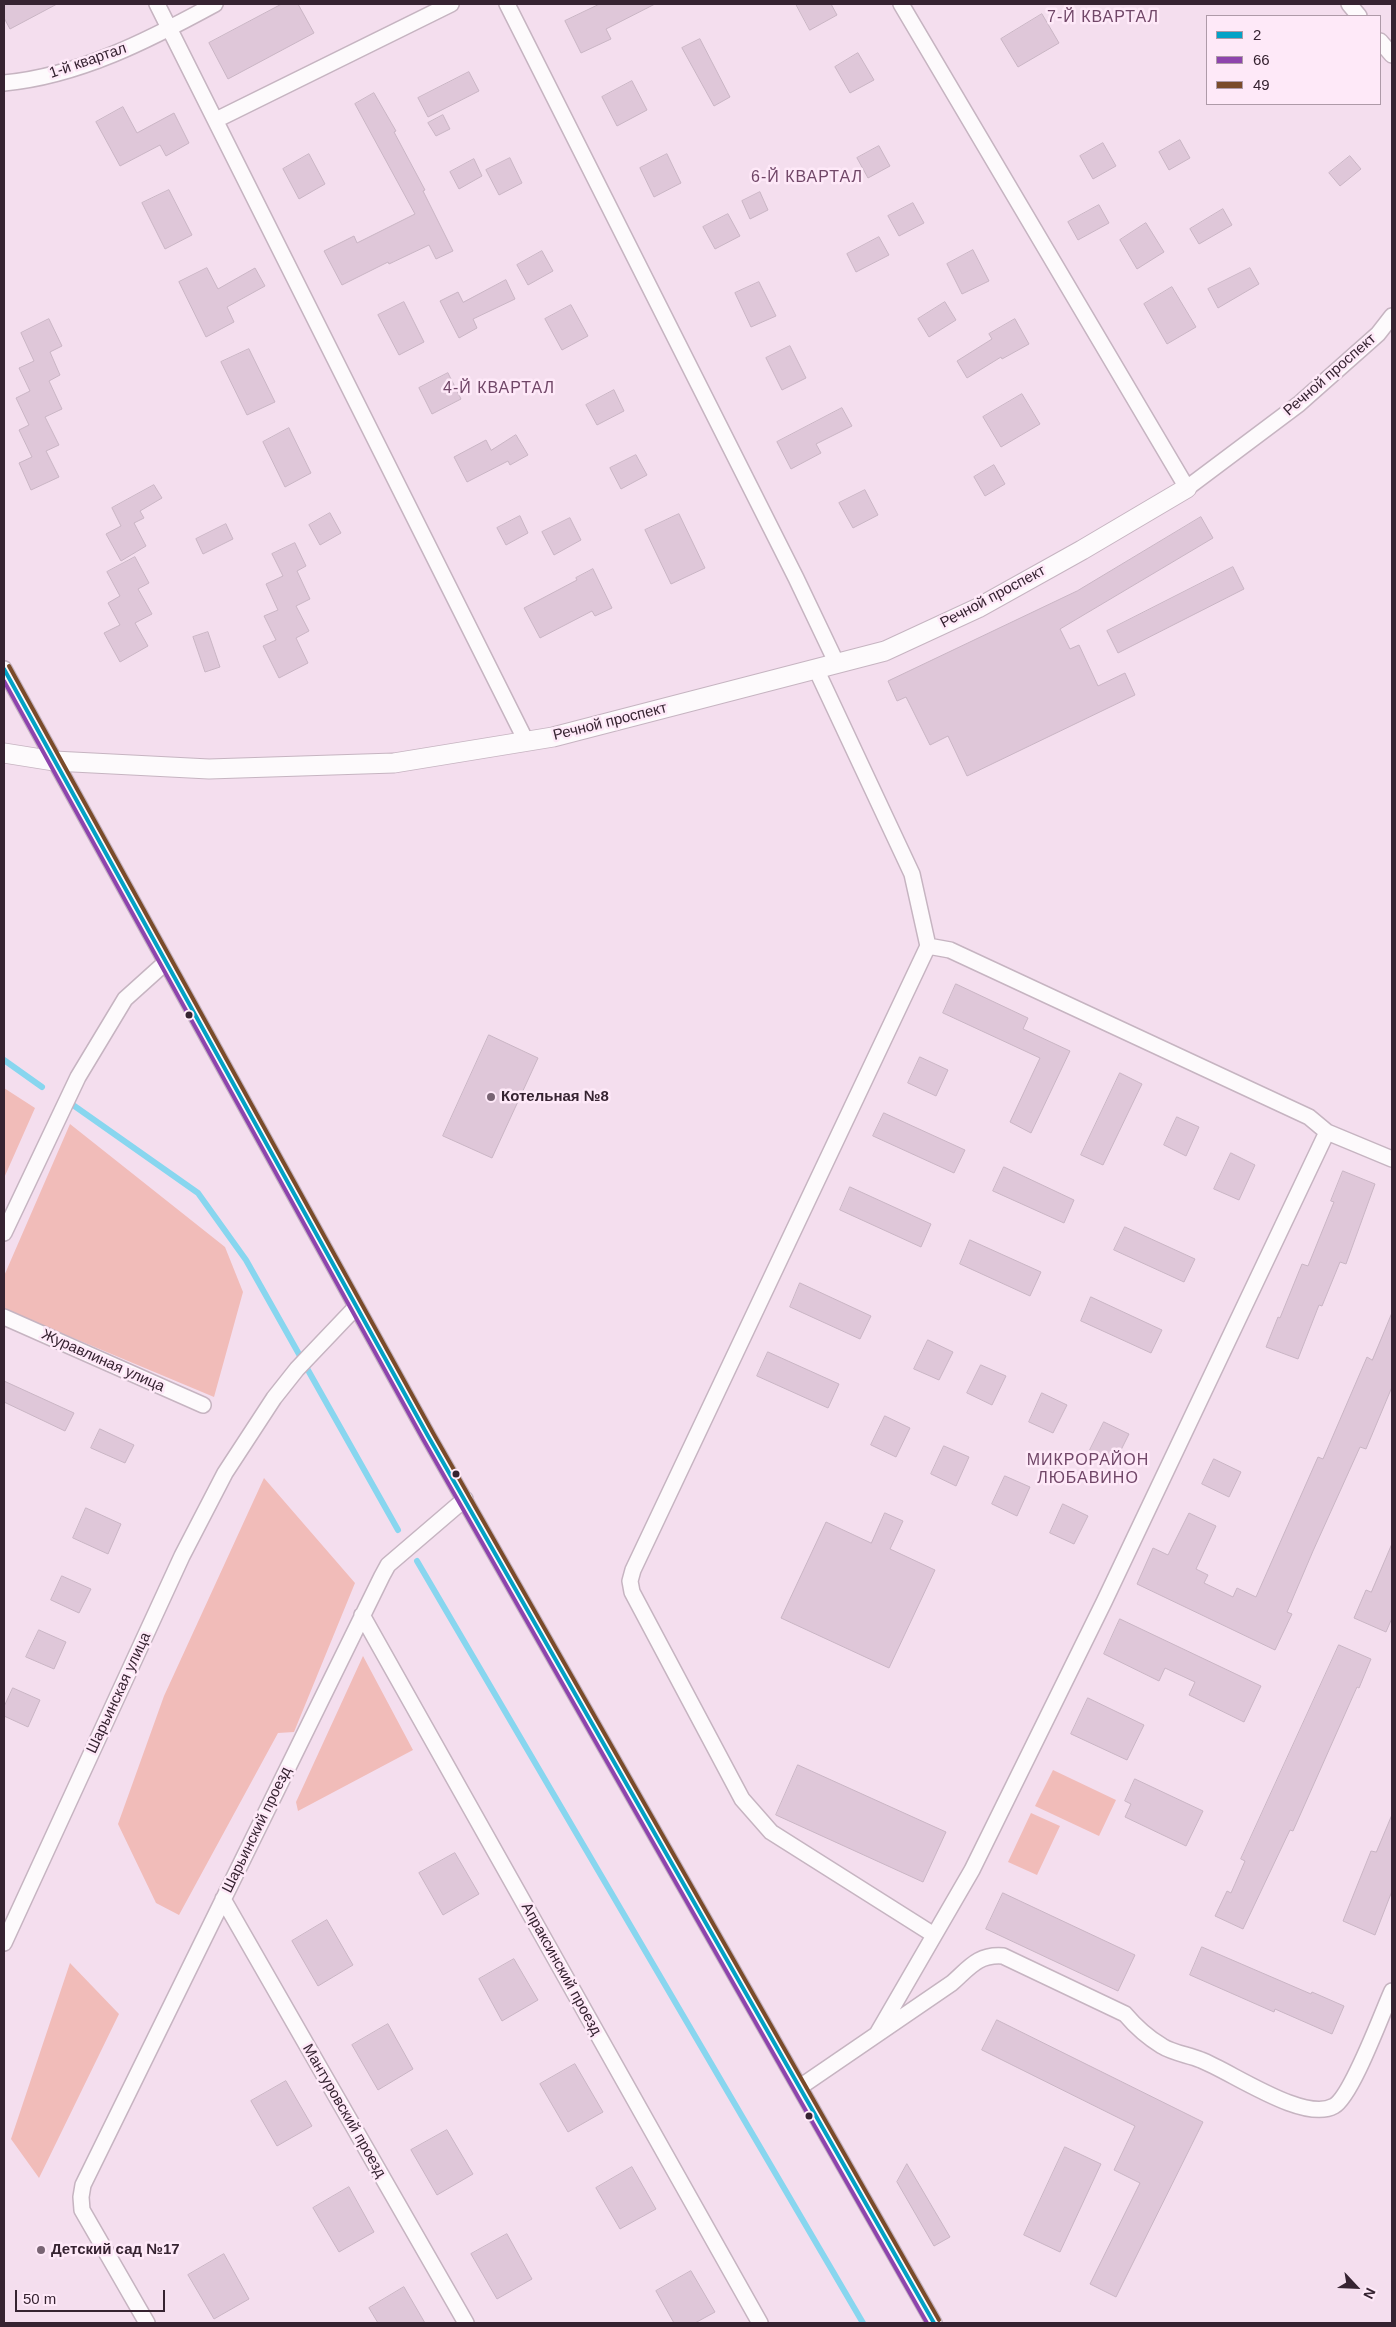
<!DOCTYPE html>
<meta charset="utf-8">
<style>
body{margin:0}
#map{position:relative;width:1396px;height:2327px;overflow:hidden;background:#f4deee;font-family:Helvetica,sans-serif}
canvas{display:block}
.frame{position:absolute;inset:0;border:5px solid #362331;pointer-events:none}
.legend{position:absolute;left:1206px;top:15px;width:175px;height:90px;box-sizing:border-box;background:#fee9f8;border:1px solid #ae9aa8;margin:0;padding:6px 9px;list-style:none;font-size:15px;color:#362331}
.legend li{display:flex;align-items:center;gap:10px;height:25px}
.legend b{width:25px;border:1px solid #ae9aa8}
.north{position:absolute;left:1331px;top:2262px;width:50px;height:50px;-webkit-text-stroke:4px #fee9f8;paint-order:stroke;rotate:115deg;font-size:14px;font-weight:700;line-height:20px;text-align:center;color:#362331}
.north::after{content:'';display:block;margin:auto;width:18px;height:22px;background:#362331;clip-path:polygon(50% 0,100% 100%,50% 72%,0 100%)}
.scale{position:absolute;left:15px;top:2290px;width:150px;height:22px;box-sizing:border-box;border:2px solid #362331;border-top:0;padding-left:6px;font-size:15px;line-height:18px;white-space:nowrap;color:#362331;-webkit-text-stroke:4px #fee9f8;paint-order:stroke}
</style>
<div id="map">
<canvas width="1396" height="2327"></canvas>
<div class="frame"></div>
<ul class="legend">
<li><b style="height:6px;background:#03a2c6"></b>2</li>
<li><b style="height:6px;background:#8e44ad"></b>66</li>
<li><b style="height:6px;background:#7a4b2a"></b>49</li>
</ul>
<div class="north">N</div>
<div class="scale">50 m</div>
</div>
<script>
const ctx = document.querySelector('canvas').getContext('2d');
ctx.lineJoin = 'round';
function fill(path, color) {
  ctx.fillStyle = color;
  ctx.fill(path, 'evenodd');
}
function stroke(path, color, width, dash) {
  ctx.strokeStyle = color;
  ctx.lineWidth = width;
  ctx.lineCap = dash ? 'butt' : 'round';
  ctx.setLineDash(dash || []);
  ctx.stroke(path);
}
function drawText(font, color, halo, rows, align = 'center') {
  ctx.font = font + ' Helvetica,sans-serif';
  ctx.lineWidth = 5;
  ctx.setLineDash([]);
  ctx.textBaseline = 'middle';
  ctx.strokeStyle = halo;
  ctx.fillStyle = color;
  for (const [text, x, y, turn = 0] of rows) {
    ctx.save();
    ctx.translate(x, y);
    ctx.rotate((+turn || 0) * Math.PI / 180);
    ctx.textAlign = isNaN(turn) ? turn : align;
    if (halo) ctx.strokeText(text, 0, 0);
    ctx.fillText(text, 0, 0);
    ctx.restore();
  }
}
fill(new Path2D(`
 M4,1088L35,1108L4,1178Z
 M70,1124L225,1247L243,1292L214,1397L4,1309V1276Z
 M264,1478L355,1583L294,1732L278,1733L179,1915L156,1903L118,1824L164,1696Z
 M363,1656L413,1750L298,1811L296,1802Z
 M1053,1770L1116,1800L1099,1836L1035,1806Z
 M1031,1813L1060,1826L1037,1875L1008,1862Z
 M70,1963L119,2014L39,2178L11,2139Z`), '#f1bcb9');
stroke(new Path2D(`
 M4,1060L42,1087
 M73,1105L198,1193L246,1260L398,1530
 M417,1561L863,2323`), '#88d6ef', 6);
const building = new Path2D(`
 M4,4H57L10,29L4,18Z
 M282,4H298L314,33L228,79L209,43Z
 M600,4H655L606,29L611,39L581,53L565,21Z
 M796,4H831L837,15L810,30Z
 M1042,14L1059,43L1018,67L1001,39Z
 M700,39L730,97L714,106L682,48Z
 M858,53L874,80L850,93L835,67Z
 M469,72L479,91L428,117L418,98Z
 M632,81L647,110L617,126L602,97Z
 M374,93L396,131L394,132L425,190L423,191L453,251L436,259L429,245L389,264L388,262L342,285L324,251L354,236L357,243L415,214L355,104Z
 M123,107L137,133L174,113L189,143L166,156L160,145L120,166L96,122Z
 M443,115L450,129L436,136L428,123Z
 M1180,140L1190,158L1169,170L1159,152Z
 M1103,143L1116,166L1093,179L1080,156Z
 M879,146L890,166L868,178L857,158Z
 M309,154L325,184L299,199L283,169Z
 M667,154L681,183L654,197L640,168Z
 M1350,156L1361,169L1340,186L1329,173Z
 M510,158L522,183L499,195L486,170Z
 M474,159L482,176L459,189L450,172Z
 M169,190L192,235L165,249L142,203Z
 M760,192L768,210L750,219L742,201Z
 M913,203L924,223L899,236L888,216Z
 M1099,205L1109,223L1078,240L1068,222Z
 M1223,209L1232,225L1199,244L1190,229Z
 M728,214L740,236L715,249L703,227Z
 M1146,223L1164,252L1137,269L1120,240Z
 M879,237L889,255L856,272L847,254Z
 M973,250L989,281L962,294L947,264Z
 M542,251L553,271L528,285L517,265Z
 M207,268L218,289L255,268L265,286L227,307L234,322L206,337L179,282Z
 M1250,268L1259,284L1218,308L1208,289Z
 M506,280L515,299L473,319L477,328L459,338L440,301L458,292L463,302Z
 M759,282L776,316L751,327L735,293Z
 M1172,287L1196,327L1167,344L1144,304Z
 M404,302L424,342L399,355L378,315Z
 M945,302L956,320L929,337L918,319Z
 M571,305L588,336L562,350L545,319Z
 M49,319L62,346L50,352L60,375L49,381L62,409L45,417L59,445L46,451L59,477L31,490L19,463L32,457L19,430L29,425L16,398L30,391L19,368L34,361L21,333Z
 M1015,319L1029,344L1002,359L1001,357L967,378L957,361L992,339L989,334Z
 M790,346L806,378L782,390L766,358Z
 M249,349L275,402L247,415L221,362Z
 M448,373L461,399L432,414L419,388Z
 M614,390L624,411L597,425L586,405Z
 M1022,394L1040,424L1001,447L983,417Z
 M842,408L852,426L816,444L821,453L791,469L777,442Z
 M289,428L311,473L285,487L263,442Z
 M516,435L528,455L510,465L508,461L467,482L454,457L486,440L491,450Z
 M636,455L647,475L621,489L610,468Z
 M994,465L1005,484L985,496L974,477Z
 M154,485L162,498L140,511L144,518L134,523L146,546L121,561L106,534L121,526L112,508Z
 M865,490L878,515L853,528L839,503Z
 M330,513L341,533L320,545L309,525Z
 M679,514L705,568L671,584L645,530Z
 M520,516L528,533L506,545L497,528Z
 M1201,517L1213,538L1060,629L1070,649L1079,645L1098,686L1125,673L1135,695L967,776L948,736L930,745L906,697L897,701L888,681L1077,591Z
 M570,518L581,540L554,555L542,532Z
 M226,524L233,539L203,554L196,539Z
 M295,543L306,566L297,571L310,599L296,606L309,631L296,638L308,663L279,678L263,646L276,640L264,616L278,610L266,584L283,576L272,554Z
 M135,557L149,583L138,589L152,614L135,623L148,646L120,662L104,633L120,625L108,603L120,596L107,572Z
 M1233,567L1244,589L1118,653L1107,631Z
 M593,569L612,608L595,616L592,611L540,638L524,608L577,580L576,578Z
 M208,632L220,667L205,672L193,637Z
 M956,984L1028,1018L1023,1029L1070,1051L1031,1133L1010,1122L1040,1058L943,1013Z
 M489,1035L538,1058L492,1158L443,1136Z
 M920,1057L948,1070L936,1096L908,1083Z
 M1120,1073L1142,1084L1103,1165L1081,1155Z
 M884,1113L965,1150L954,1173L873,1136Z
 M1177,1117L1199,1127L1186,1156L1164,1145Z
 M1231,1153L1255,1165L1239,1200L1214,1189Z
 M1004,1167L1074,1200L1064,1223L993,1191Z
 M1343,1171L1375,1184L1346,1264L1340,1262L1322,1306L1319,1305L1298,1359L1266,1347L1278,1317L1280,1318L1302,1264L1308,1266L1334,1202L1331,1201Z
 M850,1187L931,1224L921,1247L840,1210Z
 M1125,1227L1195,1259L1184,1282L1114,1250Z
 M970,1240L1041,1272L1030,1296L960,1264Z
 M800,1283L871,1316L860,1339L790,1307Z
 M1091,1297L1162,1330L1151,1353L1081,1321Z
 M1392,1313V1387L1366,1449L1360,1447L1313,1551L1287,1612L1292,1614L1275,1650L1137,1584L1153,1548L1168,1555L1189,1513L1216,1526L1196,1569L1208,1575L1204,1583L1233,1597L1237,1588L1256,1597L1318,1457L1323,1459L1367,1357L1372,1360Z
 M928,1340L953,1352L939,1380L914,1369Z
 M768,1352L839,1384L828,1408L757,1376Z
 M981,1365L1006,1376L992,1405L967,1393Z
 M4,1381L74,1413L65,1431L4,1402Z
 M1042,1393L1067,1405L1053,1433L1029,1422Z
 M885,1416L910,1428L896,1457L871,1445Z
 M1104,1422L1129,1434L1115,1462L1090,1450Z
 M100,1429L134,1445L125,1463L91,1448Z
 M944,1446L969,1457L956,1486L931,1474Z
 M1214,1459L1241,1472L1229,1497L1202,1484Z
 M1005,1476L1030,1487L1017,1516L992,1504Z
 M1063,1504L1088,1516L1074,1544L1050,1533Z
 M86,1508L121,1524L108,1554L73,1538Z
 M885,1513L903,1521L890,1549L935,1570L889,1668L781,1618L826,1522L871,1543Z
 M1392,1544V1618L1386,1632L1354,1618L1366,1590L1371,1592Z
 M62,1576L91,1589L79,1613L51,1600Z
 M1120,1619L1261,1686L1244,1722L1189,1695L1195,1682L1165,1668L1159,1681L1104,1654Z
 M39,1630L66,1642L54,1669L26,1657Z
 M1339,1645L1371,1659L1359,1688L1357,1687L1293,1831L1290,1830L1243,1929L1215,1916L1227,1891L1231,1893L1245,1861L1241,1859Z
 M13,1688L40,1700L28,1727L4,1716V1707Z
 M1088,1698L1144,1725L1127,1760L1071,1734Z
 M798,1765L946,1832L923,1882L776,1815Z
 M1135,1779L1203,1811L1186,1846L1125,1817L1131,1804L1125,1801Z
 M1392,1815V1891L1375,1935L1343,1921L1371,1851L1376,1852Z
 M455,1853L479,1894L443,1915L419,1873Z
 M1003,1893L1135,1955L1118,1991L986,1929Z
 M327,1920L353,1965L318,1986L292,1941Z
 M1202,1947L1311,1994L1312,1992L1344,2006L1332,2034L1275,2009L1274,2012L1190,1975Z
 M514,1959L538,2000L502,2021L479,1979Z
 M997,2020L1203,2122L1116,2297L1090,2284L1140,2183L1114,2170L1135,2126L982,2050Z
 M388,2024L413,2069L378,2090L352,2045Z
 M575,2064L603,2112L568,2132L540,2084Z
 M286,2081L312,2126L277,2146L251,2101Z
 M447,2130L473,2174L437,2195L411,2150Z
 M1065,2147L1101,2164L1060,2252L1024,2235Z
 M907,2164L950,2237L934,2246L897,2182Z
 M632,2167L656,2209L620,2229L596,2188Z
 M349,2187L374,2232L339,2252L313,2208Z
 M507,2234L532,2279L497,2299L471,2254Z
 M224,2254L249,2299L214,2319L188,2275Z
 M691,2271L715,2312L695,2323H674L656,2291Z
 M404,2287L425,2323H378L369,2308Z`);
fill(building, '#dfc7d9');
stroke(building, '#c9b5c4', 1);
const minor = new Path2D(`
 M157,4L526,741
 M507,4L796,578L837,664
 M901,4L1187,488L1299,404L1378,334L1392,316
 M1349,4L1359,16
 M1380,41L1392,55
 M4,83C79,76 149,40 215,4
 M216,120L451,4
 M4,669L428,1436L934,2323
 M816,669L912,874L928,946
 M4,1233L78,1077L125,999L165,963
 M4,1317L203,1405
 M362,1615L760,2323
 M223,1899L466,2323
 M934,1935L771,1832L742,1799L632,1592L630,1581L633,1570L928,946L950,950L1309,1117L1327,1132L1392,1159
 M4,1943L182,1556L225,1473L274,1398L297,1369L356,1307
 M877,2034L972,1870L1104,1602L1327,1132
 M800,2087L952,1983C969,1968 978,1954 1003,1956L1125,2014C1136,2027 1147,2037 1162,2046C1173,2053 1189,2055 1201,2060C1232,2072 1304,2123 1334,2106C1352,2096 1382,2013 1392,1991
 M147,2323L82,2210L81,2197L83,2185L382,1576L388,1565L465,1499`);
const tertiary = new Path2D(`
 M4,753L54,761L209,769L394,763L553,737L885,651L978,608L1082,550L1187,488`);
stroke(minor, '#c6b4c1', 18);
stroke(tertiary, '#c6b4c1', 21);
stroke(minor, '#fdfafc', 15);
stroke(tertiary, '#fdfafc', 19);
stroke(new Path2D(`
 M4,669L428,1436L934,2323`), '#03a2c6', 4);
stroke(new Path2D(`
 M4,681L423,1439L927,2323`), '#8e44ad', 4);
stroke(new Path2D(`
 M9,666L433,1433L939,2320`), '#7a4b2a', 4);
for (const [x, y, r, color] of [
 [189,1015,4.5,"#362331"],
 [491,1097,5,"#786473"],
 [456,1474,4.5,"#362331"],
 [809,2116,4.5,"#362331"],
 [41,2250,5,"#786473"]
]) {
  const dot = new Path2D();
  dot.arc(x, y, r, 0, 2 * Math.PI);
  ctx.fillStyle = color;
  ctx.fill(dot);
  stroke(dot, '#fee9f8', 2);
}
drawText('15px', '#362331', '#fee9f8', [
 ["1-й квартал",88,61,-19],
 ["Речной проспект",1330,375,-41],
 ["Речной проспект",993,597,-28],
 ["Речной проспект",610,722,-14],
 ["Журавлиная улица",103,1361,24],
 ["Шарьинская улица",119,1693,-65],
 ["Шарьинский проезд",257,1830,-64],
 ["Апраксинский проезд",561,1969,61],
 ["Мантуровский проезд",344,2111,60]
]);
drawText('bold 15px', '#362331', '#fee9f8', [
 ["Котельная №8",501,1097],
 ["Детский сад №17",51,2250]
], 'left');
ctx.letterSpacing = '1px';
drawText('16px', '#714768', '#fee9f8', [
 ["7-Й КВАРТАЛ",1103,18],
 ["6-Й КВАРТАЛ",807,178],
 ["4-Й КВАРТАЛ",499,389],
 ["МИКРОРАЙОН",1088,1461],
 ["ЛЮБАВИНО",1088,1479]
]);
ctx.letterSpacing = '0px';
</script>
